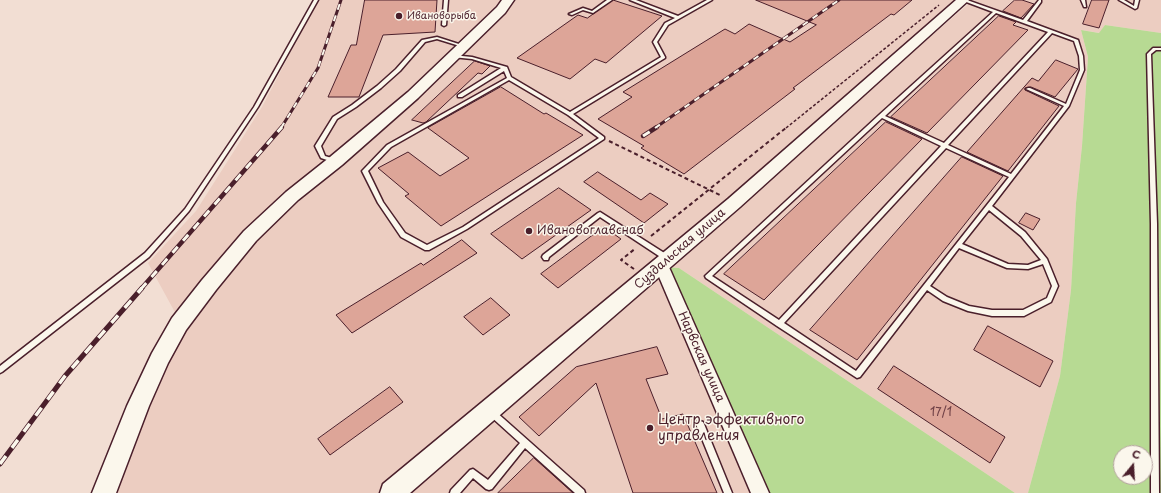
<!DOCTYPE html>
<meta charset="utf-8">
<style>
body{margin:0}
#map{position:relative;width:1161px;height:493px;overflow:hidden;background:#f2ded3;font-family:"Playpen Sans",sans-serif}
canvas{display:block}
.north{position:absolute;left:1113px;top:445px;width:40px;height:40px;box-sizing:border-box;background:#fbf7ec;border:1px solid #b4a19f;border-radius:50%;rotate:18deg;font-size:11px;font-weight:700;line-height:16px;text-align:center;color:#4a1f2b}
.north::after{content:'';display:block;margin:auto;width:14px;height:18px;background:#4a1f2b;clip-path:polygon(50% 0,100% 100%,50% 72%,0 100%)}
</style>
<div id="map">
<canvas width="1161" height="493"></canvas>
<div class="north">С</div>
</div>
<script>
const ctx = document.querySelector('canvas').getContext('2d');
ctx.lineJoin = 'round';
function fill(path, color) {
  ctx.fillStyle = color;
  ctx.fill(path, 'evenodd');
}
function stroke(path, color, width, dash) {
  ctx.strokeStyle = color;
  ctx.lineWidth = width;
  ctx.lineCap = dash ? 'butt' : 'round';
  ctx.setLineDash(dash || []);
  ctx.stroke(path);
}
function drawText(font, color, halo, rows, align = 'center') {
  ctx.font = font + ' "Playpen Sans",sans-serif';
  ctx.lineWidth = 3;
  ctx.setLineDash([]);
  ctx.textBaseline = 'middle';
  ctx.strokeStyle = halo;
  ctx.fillStyle = color;
  for (const [text, x, y, turn = 0] of rows) {
    ctx.save();
    ctx.translate(x, y);
    ctx.rotate((+turn || 0) * Math.PI / 180);
    ctx.textAlign = isNaN(turn) ? turn : align;
    if (halo) ctx.strokeText(text, 0, 0);
    ctx.fillText(text, 0, 0);
    ctx.restore();
  }
}
fill(new Path2D(`
 M318,0H965L381,493H107L177,316L148,263L196,211L262,107Z
 M973,0H1161V33L1105,25L1100,33L1081,30L1088,57L1082,146L1076,203L1071,290L1060,376L1028,493H1015L679,268L664,267Z
 M660,271L757,493H402Z`), '#eccdc1');
fill(new Path2D(`
 M1105,25L1161,33V493H1028L1060,376L1071,290L1076,203L1082,146L1088,57L1081,30L1099,33ZM1121,453H1145V477H1121Z
 M664,267L679,268L1015,493H763Z`), '#b7da93');
const building = new Path2D(`
 M365,0H437L435,32L383,35L359,97H328L351,45H356Z
 M613,0L662,16L606,63L595,59L570,79L517,58L578,15L587,18Z
 M756,0H912L894,15L891,14L793,88L795,89L684,174L641,148L644,146L598,119L632,97L623,92L725,29L735,34L749,24L790,42L816,25Z
 M1015,0H1022L1034,4L1021,18L1003,11Z
 M1092,0H1109L1099,28L1083,24Z
 M999,16L1016,22L1013,25L1028,30L927,133L891,117Z
 M1056,60L1078,69L1055,97L1031,87L1025,88V90L1059,106L1008,171L967,152L1032,78L1038,81Z
 M475,61L490,66L482,74L478,73L426,122L423,123L412,120Z
 M501,87L544,114L546,113L583,135L441,226L405,196L409,194L378,168L408,152L440,176L469,158L428,128Z
 M886,122L922,139L764,300L724,274Z
 M962,157L1003,176L857,360L810,330Z
 M598,172L641,200L650,193L668,204L644,223L584,182Z
 M559,188L591,210L522,259L491,234Z
 M1026,213L1040,219L1033,230L1019,223Z
 M604,227L621,239L558,288L541,274Z
 M462,240L477,253L352,333L336,315L421,263L423,265Z
 M491,298L510,315L483,335L464,317Z
 M988,326L1053,361L1040,387L974,350Z
 M657,347L668,374L646,379L662,419L683,414L717,493H633L596,383L539,436L519,417L576,367Z
 M894,366L1005,437L990,463L878,389Z
 M390,387L403,402L330,455L318,439Z
 M534,458L573,493H498Z`);
fill(building, '#dda598');
stroke(building, '#4a1f2b', 1);
const lane = new Path2D(`
 M314,0H318L258,107L189,211L149,257L2,372L0,373V366L145,253L185,209L254,107Z
 M444,0H448L446,25L444,26L442,25Z
 M607,0H612L593,13L583,10L572,15L569,14L583,8L592,11Z
 M630,0H636L678,16L707,0H712L668,25L657,42L665,57V58L573,114L604,137V139L467,229L429,250H425L401,237L378,203L362,171L363,170L387,145L507,78L504,71L462,97H458V95L501,68L472,59L452,57V55L472,57L507,67L511,77L570,112L661,57L653,42L665,23L675,18ZM509,80L568,115L599,138L463,227L427,245L405,233L383,202L368,171L391,147Z
 M961,0H967L1023,20L1039,0H1041V2L1027,21L1078,40L1083,56L1084,70L1069,106L992,206L1025,232L1047,259L1058,286L1051,302L1024,316H992L968,311L943,301L927,290L860,377L857,378L777,326L706,278L705,276L879,115L993,12ZM996,13L1048,32L944,143L885,116ZM1052,33L1074,41L1079,56L1080,70L1066,104L1030,88H1028L1026,89L1064,106L1011,174L948,145ZM882,118L941,146L779,320L712,276ZM946,148L1009,177L856,371L784,323ZM989,210L1021,236L1041,260L1028,265L1008,264L962,244ZM959,248L1007,268L1028,269L1043,264L1052,286L1047,298L1023,310H992L969,306L947,297L930,286Z
 M1081,0H1085L1086,7H1084Z
 M1119,0H1124L1134,6L1135,0H1139L1137,8L1135,9Z
 M437,37L465,46L463,47L437,39L425,42L400,71L381,88L356,107L337,119L321,146L325,156L338,160L339,161L338,162L336,163L321,158L315,146L333,117L352,105L377,86L396,69L422,40Z
 M1153,48H1161V50H1156L1151,54L1157,224L1159,493H1151V224L1147,54Z
 M600,212L669,256L670,258L669,260H665L600,217L549,257L548,260H544L542,257L543,255L598,213Z
 M492,410L495,411L584,490L585,493H575L525,448L492,489L489,490L486,489L473,478L460,493H450L451,490L470,470L473,469L488,480L520,443L489,415L488,413L489,411Z
 M700,421L703,422L704,424L732,493H724L696,424L697,422Z`);
const street = new Path2D(`
 M661,260L666,261L668,265L769,493H751L654,265L656,261Z`);
const secondary = new Path2D(`
 M502,0H514L505,13L418,98L342,165L298,200L256,241L216,290L186,330L168,363L149,406L116,493H92L127,406L152,353L172,318L202,280L244,231L286,192L330,157L408,92L497,7Z
 M956,0H969L740,207L410,493H380L383,484L728,199Z`);
stroke(lane, '#4a1f2b', 3);
stroke(street, '#4a1f2b', 3);
stroke(secondary, '#4a1f2b', 3);
stroke(new Path2D(`
 M786,128L939,5`), '#4a1f2b', 1.5, [3, 2]);
stroke(new Path2D(`
 M609,141L722,196
 M651,236L787,127
 M634,269L621,260L636,248`), '#4a1f2b', 2, [4, 3]);
fill(lane, '#fbf7ec');
fill(street, '#fbf7ec');
fill(secondary, '#fbf7ec');
const railFar2 = new Path2D(`
 M281,128L318,68L341,0
 M655,128L839,0`);
const railFar1 = new Path2D(`
 M643,136L657,127
 M141,289L282,127`);
const rail = new Path2D(`
 M0,464L65,376L142,288`);
stroke(railFar2, '#4a1f2b', 3);
stroke(railFar1, '#4a1f2b', 4.5);
stroke(rail, '#4a1f2b', 5);
stroke(railFar2, '#fbf7ec', 2, [6]);
stroke(railFar1, '#fbf7ec', 3, [8]);
stroke(rail, '#fbf7ec', 3.5, [10]);
for (const [x, y, r, color] of [
 [399,16,4,"#4a1f2b"],
 [529,231,4,"#4a1f2b"],
 [650,428,4,"#4a1f2b"]
]) {
  const dot = new Path2D();
  dot.arc(x, y, r, 0, 2 * Math.PI);
  ctx.fillStyle = color;
  ctx.fill(dot);
  stroke(dot, '#fbf7ec', 1.5);
}
drawText('10px', '#4a1f2b', '#fbf7ec', [
 ["Ивановорыба",407,16]
], 'left');
drawText('12px', '#4a1f2b', '#fbf7ec', [
 ["Ивановоглавснаб",537,231]
], 'left');
drawText('12px', '#4a1f2b', '#fbf7ec', [
 ["Суздальская улица",680,249,-41],
 ["Нарвская улица",701,357,66]
]);
drawText('12px', '#6f4046', null, [
 ["17/1",941,413]
]);
drawText('14px', '#4a1f2b', '#fbf7ec', [
 ["Центр эффективного",658,420],
 ["управления",658,436]
], 'left');
</script>
